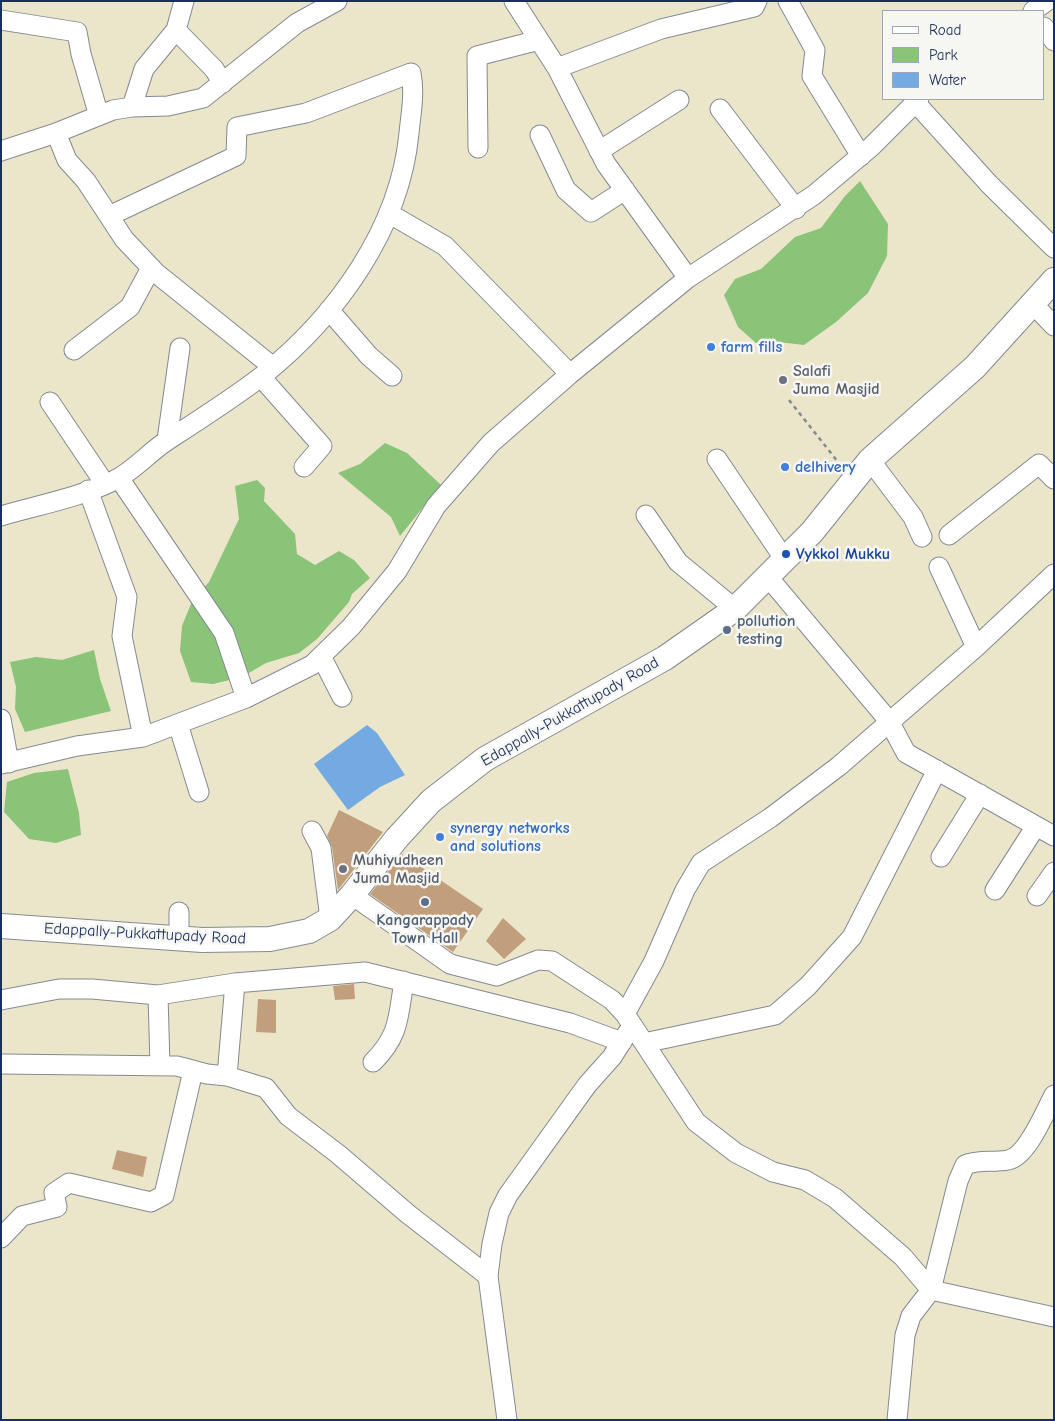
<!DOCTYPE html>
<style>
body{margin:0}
#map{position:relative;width:1055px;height:1421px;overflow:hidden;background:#ebe5c9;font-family:"Comic Neue",sans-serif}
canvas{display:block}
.frame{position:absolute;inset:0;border:2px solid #1b2f5e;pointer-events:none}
.legend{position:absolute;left:882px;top:10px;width:162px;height:90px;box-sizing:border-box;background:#f6f6f2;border:1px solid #9ea6b7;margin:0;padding:6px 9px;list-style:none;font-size:15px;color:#1b2f5e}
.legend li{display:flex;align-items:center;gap:10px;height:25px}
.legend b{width:25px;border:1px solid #9ea6b7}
</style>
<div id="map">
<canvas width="1055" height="1421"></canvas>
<div class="frame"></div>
<ul class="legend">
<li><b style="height:6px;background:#fff"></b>Road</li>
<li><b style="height:14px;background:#8ac478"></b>Park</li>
<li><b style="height:14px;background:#73aae1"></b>Water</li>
</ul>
</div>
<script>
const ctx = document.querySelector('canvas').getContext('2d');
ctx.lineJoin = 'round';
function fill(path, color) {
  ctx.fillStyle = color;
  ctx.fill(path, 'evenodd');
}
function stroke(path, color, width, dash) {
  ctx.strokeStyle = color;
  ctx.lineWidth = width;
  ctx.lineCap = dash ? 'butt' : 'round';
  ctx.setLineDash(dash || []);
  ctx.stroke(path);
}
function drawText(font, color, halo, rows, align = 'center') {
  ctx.font = font + ' "Comic Neue",sans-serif';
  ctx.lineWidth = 5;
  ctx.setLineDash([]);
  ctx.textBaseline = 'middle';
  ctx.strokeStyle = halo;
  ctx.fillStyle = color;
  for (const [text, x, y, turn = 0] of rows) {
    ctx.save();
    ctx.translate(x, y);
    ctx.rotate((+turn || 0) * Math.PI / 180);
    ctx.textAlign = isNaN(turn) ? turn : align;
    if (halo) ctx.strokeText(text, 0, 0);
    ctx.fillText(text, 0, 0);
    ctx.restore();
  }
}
fill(new Path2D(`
 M860,181L888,224L887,256L868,293L836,322L804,345L778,342L765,351L738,327L724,295L735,279L761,269L795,237L821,228L845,196Z
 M385,443L407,453L441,485L400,536L391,517L338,473L360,464Z
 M257,480L265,488L264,501L295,534L297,554L315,565L339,551L354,560L370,578L352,594L349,602L317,639L299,653L266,663L242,677L213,684L191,682L180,651L182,626L193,599L209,582L239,519L235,486Z
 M94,650L100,679L111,711L25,732L15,709L16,687L10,662L36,657L62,660Z
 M68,769L79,813L81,835L56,843L29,839L4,812L7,782L34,773Z`), '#8ac478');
fill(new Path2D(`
 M367,725L377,733L405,775L380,787L348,810L314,764Z`), '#73aae1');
fill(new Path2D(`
 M339,810L383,832L338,890L332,847L327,836Z
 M402,854L483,909L453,952L370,894Z
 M503,918L526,939L504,959L486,941Z
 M354,984L355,999L335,1000L333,986Z
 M258,999L276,1000V1033L256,1032Z
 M117,1150L147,1157L143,1177L112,1169Z`), '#c29f7c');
const minor = new Path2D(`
 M184,1L176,30L214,69L223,83
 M514,1L557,68L606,164L688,278
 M788,1L815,50L812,76L861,156
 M1033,11L1047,1
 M1,20L77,32L81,54L99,116
 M1044,27L1054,41
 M557,68L661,29L754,7L757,1
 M915,102L989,184L1054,248
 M132,107L144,69L176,30
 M720,109L796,209
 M56,133L67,160L86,181L124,239L156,273L273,367
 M540,135L566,190L591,212L625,190
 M478,148L477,56L539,40
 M1,151L56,133L113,110L132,107L168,106L203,98L297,23L337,1
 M599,151L679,100
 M390,214L445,246L570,374
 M1032,303L1054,326
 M329,310L369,356L392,376
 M74,350L130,307L151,268
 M261,377L322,446L304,467
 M50,402L105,484
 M167,440L180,348
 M717,459L785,560
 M870,460L913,517L922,537
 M119,478L224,633L246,698
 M88,490L127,597L122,636L143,737
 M646,515L678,562L735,609
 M1,516C38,505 78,498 113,481C134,471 149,452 168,440C199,420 232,399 262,376C336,317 400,229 409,133C411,113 415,93 411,73L306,113L237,127L236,156L109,216
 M949,535L1039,464L1054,479
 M939,567L976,647
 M768,577L889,721L906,753L1054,836
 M321,656L342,697
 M1,719L9,763
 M178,724L199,792
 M1,764L77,746L143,737L246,698L312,665L351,627L397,571L436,506L491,443L570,374L688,278L814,195L871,147L919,99
 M312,831L321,848L330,919
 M941,857L980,794
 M995,890L1036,826
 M352,895L450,964L497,976L538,960L552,961L612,1000L625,1014L696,1122L736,1153L773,1172L805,1180L835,1198L903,1257L931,1290L1054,1317
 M1037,896L1054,872
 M179,938V912
 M158,995L160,1066
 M1,1000L59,989H92L158,995L235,983L365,972L570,1023L622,1042
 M625,1014L654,961L685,890L701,863L770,818L839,766L976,647L1054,574
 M644,1043L775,1015L808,986L852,937L937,770
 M373,1062C400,1035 398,1017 404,981
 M1,1064L177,1066L207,1074L227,1076L266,1088L288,1116L338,1154L408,1214L488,1276
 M227,1076L235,983
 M1,1238L22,1216L57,1207L54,1193L69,1183L151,1202L164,1195L193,1071
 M507,1420L488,1276L492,1244L499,1213L508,1195L587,1085L612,1057L628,1032
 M897,1420L905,1335L911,1316L931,1290L958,1181L965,1165C979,1159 993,1163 1008,1160C1027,1157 1045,1112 1054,1095`);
const major = new Path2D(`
 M1,926L202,940L270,939L309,931L330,919L352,895L397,838L431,801L485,759L665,658L735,609L812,532L870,460L975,367L1054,280`);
stroke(minor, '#838a94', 21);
stroke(major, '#838a94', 26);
stroke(new Path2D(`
 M789,400L842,467`), '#838a94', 2.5, [4, 4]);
stroke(minor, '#fff', 19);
stroke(major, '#fff', 24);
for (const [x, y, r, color] of [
 [711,347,5,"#3f7fe0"],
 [783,380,5,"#6b7280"],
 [785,467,5,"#3f7fe0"],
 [786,554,5,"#1a4fb4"],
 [727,630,5,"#5c6f8a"],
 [440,837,5,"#3f7fe0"],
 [343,869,5,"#6b7280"],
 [425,902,5,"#5c6f8a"]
]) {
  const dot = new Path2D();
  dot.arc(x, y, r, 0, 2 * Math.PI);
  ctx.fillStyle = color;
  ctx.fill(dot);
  stroke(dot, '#f6f6f2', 2);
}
drawText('bold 16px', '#366cbe', '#f6f6f2', [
 ["farm fills",721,347],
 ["delhivery",795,467],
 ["synergy networks",450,828],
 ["and solutions",450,846]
], 'left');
drawText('bold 16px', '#5b616d', '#f6f6f2', [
 ["Salafi",793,371],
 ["Juma Masjid",793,389],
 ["Muhiyudheen",353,860],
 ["Juma Masjid",353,878]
], 'left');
drawText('bold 16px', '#164399', '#f6f6f2', [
 ["Vykkol Mukku",796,554]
], 'left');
drawText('bold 16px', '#4e5e75', '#f6f6f2', [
 ["pollution",737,621],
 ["testing",737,639],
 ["Kangarappady",425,920,"center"],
 ["Town Hall",425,938,"center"]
], 'left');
drawText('16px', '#1b2f5e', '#f6f6f2', [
 ["Edappally-Pukkattupady Road",570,712,-30],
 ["Edappally-Pukkattupady Road",145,934,3]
]);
</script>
